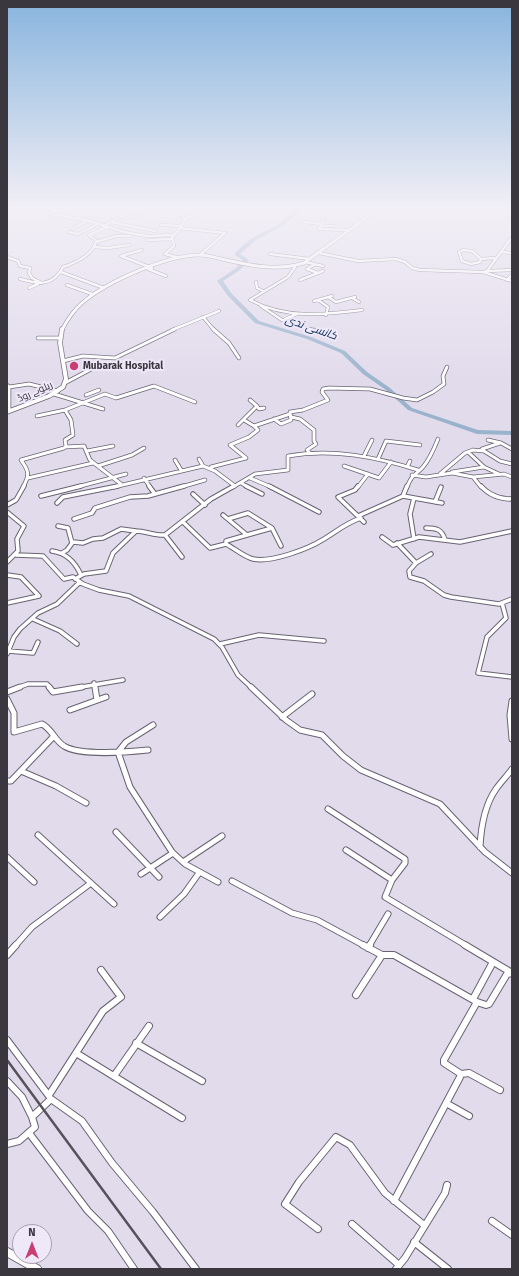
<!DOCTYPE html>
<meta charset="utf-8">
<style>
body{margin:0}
#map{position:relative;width:519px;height:1276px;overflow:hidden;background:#e2dbec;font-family:"Fira Sans",sans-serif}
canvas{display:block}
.frame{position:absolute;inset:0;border:8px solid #3a373e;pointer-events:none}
.north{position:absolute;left:12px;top:1224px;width:40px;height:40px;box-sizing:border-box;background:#efe8f9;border:1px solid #a7a1ae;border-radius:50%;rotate:0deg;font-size:11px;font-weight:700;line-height:16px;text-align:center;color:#3a373e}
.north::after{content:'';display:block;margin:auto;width:14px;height:18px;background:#c93e73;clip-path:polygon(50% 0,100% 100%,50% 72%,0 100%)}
</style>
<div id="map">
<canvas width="519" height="1276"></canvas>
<div class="frame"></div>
<div class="north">N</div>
</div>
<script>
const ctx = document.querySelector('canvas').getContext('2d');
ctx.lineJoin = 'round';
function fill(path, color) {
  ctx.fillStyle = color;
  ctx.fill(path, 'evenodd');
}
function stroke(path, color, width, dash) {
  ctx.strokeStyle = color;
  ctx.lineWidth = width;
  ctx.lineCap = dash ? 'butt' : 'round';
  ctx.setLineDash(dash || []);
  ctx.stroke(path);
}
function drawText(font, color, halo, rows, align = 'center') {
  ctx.font = font + ' "Fira Sans",Cairo,sans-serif';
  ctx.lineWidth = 4;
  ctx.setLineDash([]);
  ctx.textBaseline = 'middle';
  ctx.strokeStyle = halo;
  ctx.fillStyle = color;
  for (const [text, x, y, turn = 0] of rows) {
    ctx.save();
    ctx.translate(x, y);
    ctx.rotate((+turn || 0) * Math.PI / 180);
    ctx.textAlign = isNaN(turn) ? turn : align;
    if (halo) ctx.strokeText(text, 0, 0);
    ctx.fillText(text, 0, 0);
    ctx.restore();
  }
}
fill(new Path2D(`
 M300,207H304L283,226L256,240L240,254L249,260L240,270L223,281L232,294L259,321L311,337L345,351L367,372L390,388L412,408L478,430L512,431V435L477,434L408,410L386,390L363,374L341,353L307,339L255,323L228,296L217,281L236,268L243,260L235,255V253L252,238L279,224Z`), '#9ab3cd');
const streetFar4 = new Path2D(`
 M39,207L50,214L90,221L124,232L146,236L174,235
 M178,207L185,220L180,228L225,233L200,255
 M225,207L259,209
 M185,219L197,214L205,207
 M324,221L319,229L350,230
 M111,222L155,231
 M303,222L322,224
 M161,225L181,226
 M103,226L125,215L137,217
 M321,226H334
 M72,229L87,221
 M69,232L78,234L98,224
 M148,240L171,239
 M98,242L89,235L107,227
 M94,247L108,248L129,245
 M142,250L121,256L152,268
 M463,250L472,251L481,259L480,262L471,264L462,261L459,252Z
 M501,252L512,253
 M319,253L358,261L396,259L405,262L412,268L420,270L483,272L487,271L512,237
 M270,254L310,259
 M7,257L18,261L20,266L30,268L29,273L32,278L42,283
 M176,257L165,254L174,246L173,240L171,239L180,228
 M481,259L494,258
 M305,262L323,266
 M315,264L307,269L318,273
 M295,267L288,277L250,300C285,319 324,315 362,310
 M148,269L166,276
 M487,271L512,270
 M61,272L104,288
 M483,272L512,281
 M20,279C38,284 53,287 63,267C75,263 92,255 96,242L116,236H130
 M300,280L323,271
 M507,280L512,275
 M256,282L257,288L263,291
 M67,285L92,294
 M29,288L38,284
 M328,297L336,302L355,297
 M352,298L359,302
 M318,300L328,307L326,315
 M314,301L332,296
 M261,306L282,320L311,330
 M203,317L214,330
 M285,319L297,314
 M172,330L219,311`);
const streetFar3 = new Path2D(`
 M213,329L229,343L239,358
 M307,329L325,332
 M38,338H60
 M63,361L83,356L115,358L175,329
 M65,383L95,367L103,366
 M7,385L9,387V411
 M9,387L29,384L58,391
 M54,394L103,409
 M86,395L99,390
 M257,406L259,409L264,408
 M37,416L65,410L105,394L116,398L154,386L195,402
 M291,417L300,419L314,430V441L316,444L307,450L309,452
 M274,419L281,424L291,420L290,412L303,410L328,400L322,392L323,389L329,388L370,389L403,398L417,400L433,392L444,384L443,376L447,367
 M244,420L254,426
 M238,425L257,406L250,400
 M488,440L501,443L512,449
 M65,447L84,446L90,460L121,484
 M482,449L500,443
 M87,451L113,446
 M468,452L484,467L499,474
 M364,456L372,440
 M246,458L230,445L249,437L258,430L254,426L290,414
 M199,459L203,466
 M378,459L386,441L420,445
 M175,460L181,470
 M98,466L132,455L144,448
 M344,466L379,478L391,462
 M211,467L246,458
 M407,467L410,461
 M452,472L484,467
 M440,474L465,453L473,450L484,451L500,461L512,464
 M412,475L426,477L452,473L473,477L504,474L512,477
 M473,477L481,487
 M28,478L93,463
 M144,478L150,487
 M250,478L271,487
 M241,483L248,487
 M23,487C30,475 29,471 21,460L64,448L66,446L65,440L73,435L71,420L65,410
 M77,487L126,474
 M114,487L203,466L215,471L235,486
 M181,487L205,480
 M233,487L255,474L288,470V456C332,448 376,457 418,470
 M358,487L368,474
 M407,487C413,473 414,477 423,467C430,459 434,449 438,439`);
const streetFar2 = new Path2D(`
 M149,486L155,494
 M246,486L262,494
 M269,486L319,512
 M358,486L355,490L338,497L364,522
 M481,486C489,495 500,499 512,499
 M193,494L205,505
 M41,496L81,486
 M403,496L442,503
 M414,498L410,514L414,539
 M435,502L441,487
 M57,503L63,497L118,486
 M7,505L16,500L24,486
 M7,512L24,526L17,539L18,551L7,562
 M223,515L247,535L226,541V544C234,548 244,557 253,559C271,563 308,549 324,539C337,531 346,523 361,518
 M358,516L403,496L407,486
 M74,519L92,513L95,508L130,497L148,496L184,486
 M228,519L248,513L272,528L281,546
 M183,522L210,548L226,544
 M58,526L68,528L72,543
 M426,528C436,528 442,529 445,540
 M165,535L182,557
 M247,535L272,528
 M382,537L393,545L419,537L460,542L512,531
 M397,543L416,563
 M52,551C67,553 75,562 81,575
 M62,553L67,550L73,542L83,543L93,539L103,538L121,529L136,531
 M431,554L416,563L409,571L410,577L424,581L444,595L451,597L499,604L512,599
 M16,555L43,556L64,579L73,577L83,584L99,590L129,596L214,639L222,647L238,675L252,688
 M7,575L21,577L39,596L7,603
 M75,579L84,574L106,571L113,553L136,531C146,531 155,536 165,535L211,499L234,486
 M502,603L506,618L487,637L478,673L512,677
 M33,619L60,631L77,644
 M220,644L259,635L324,641
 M8,651L33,653L38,642
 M7,654L14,637L20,629L38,613L57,604L80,582
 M94,683L95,688
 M17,688L28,684H47L50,688
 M76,688L123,680`);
const streetFar1 = new Path2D(`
 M49,687L53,692L82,687
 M95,687L97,700
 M251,687L286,720L300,730L322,735L343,756L361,770L440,804L485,852L512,873
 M7,692L20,687
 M7,699L14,713V732L42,724C52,729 55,741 64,746C80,756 129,752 148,750
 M512,701L510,715L512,739
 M70,710L106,697
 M282,717L312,694
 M153,725L126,742L118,752L130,787L172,852L185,864L218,882
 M21,771L56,786L86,803
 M7,781H11L54,736
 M328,809L405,859V863L392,880
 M116,832L159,877
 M38,835L114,904
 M480,847C481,827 484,806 496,789C501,782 507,776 512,769
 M346,850L392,880L385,897L467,946
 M7,857L34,882
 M183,862L222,836
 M141,874L173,853
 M232,881L292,913L317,920L365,946
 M160,917L184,894L199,873
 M15,946L32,927L91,883
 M369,946L388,914`);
const street = new Path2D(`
 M363,945L382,955H394L477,1002L444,1060V1063L461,1074L460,1077L394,1201
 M465,945L512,973
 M368,948L370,945
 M7,955L16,945
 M356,995L382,955
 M473,999L493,962
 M477,1002L486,1005L489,1004L507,974L512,973
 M7,1040L49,1096
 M136,1043L202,1081
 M76,1053L182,1118
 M461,1074L469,1073L500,1090
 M114,1076L149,1026
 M7,1081L22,1097L32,1117
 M49,1095L103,1011L121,997L101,970
 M446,1103L469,1116
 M29,1133L88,1211L108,1231L134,1269
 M7,1144L19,1141L35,1127L32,1117L51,1099L82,1121L112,1163L153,1212L196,1269
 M492,1221L512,1235
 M352,1224L399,1265
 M318,1229L285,1204L299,1182L336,1137L350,1145L385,1193L424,1225
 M414,1242L448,1269
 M396,1269L405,1258L445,1193L447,1185`);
const secondaryFar2 = new Path2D(`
 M62,330C67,320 73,311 82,303C106,282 167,255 199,255C208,255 217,258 226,260C252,266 278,271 304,263L381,207`);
const secondaryFar1 = new Path2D(`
 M7,412L49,396L63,387L66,379L60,343L62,329`);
const secondary = new Path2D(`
 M7,1252L37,1269`);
stroke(streetFar4, '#696372', 3.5);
stroke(streetFar3, '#696372', 4.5);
stroke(streetFar2, '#696372', 5.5);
stroke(streetFar1, '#696372', 7);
stroke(street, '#696372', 8);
stroke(secondaryFar2, '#696372', 4);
stroke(secondaryFar1, '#696372', 5.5);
stroke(secondary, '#696372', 10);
stroke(streetFar4, '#fff', 2.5);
stroke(streetFar3, '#fff', 3);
stroke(streetFar2, '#fff', 3.5);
stroke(streetFar1, '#fff', 5);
stroke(street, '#fff', 6);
stroke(secondaryFar2, '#fff', 3);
stroke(secondaryFar1, '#fff', 4);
stroke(secondary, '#fff', 8);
stroke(new Path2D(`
 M7,1060L161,1269`), '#56525b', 2.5);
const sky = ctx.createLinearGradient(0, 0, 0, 385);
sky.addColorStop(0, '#89b4dd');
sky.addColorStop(0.54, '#f2eff6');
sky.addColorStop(1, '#f2eff600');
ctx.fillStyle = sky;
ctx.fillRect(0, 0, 519, 385);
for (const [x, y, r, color] of [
 [74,366,5,"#c93e73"]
]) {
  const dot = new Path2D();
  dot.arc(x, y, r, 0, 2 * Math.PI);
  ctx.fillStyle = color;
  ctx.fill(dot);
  stroke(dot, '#efe8f9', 1.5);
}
drawText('bold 10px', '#3a373e', '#efe8f9', [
 ["Mubarak Hospital",83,366]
], 'left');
drawText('10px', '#3a373e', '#efe8f9', [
 ["ریلوے روڈ",35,392,-24]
]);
drawText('italic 11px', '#052d50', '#efe8f9', [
 ["کانسی ندی",311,328,19]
]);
</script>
